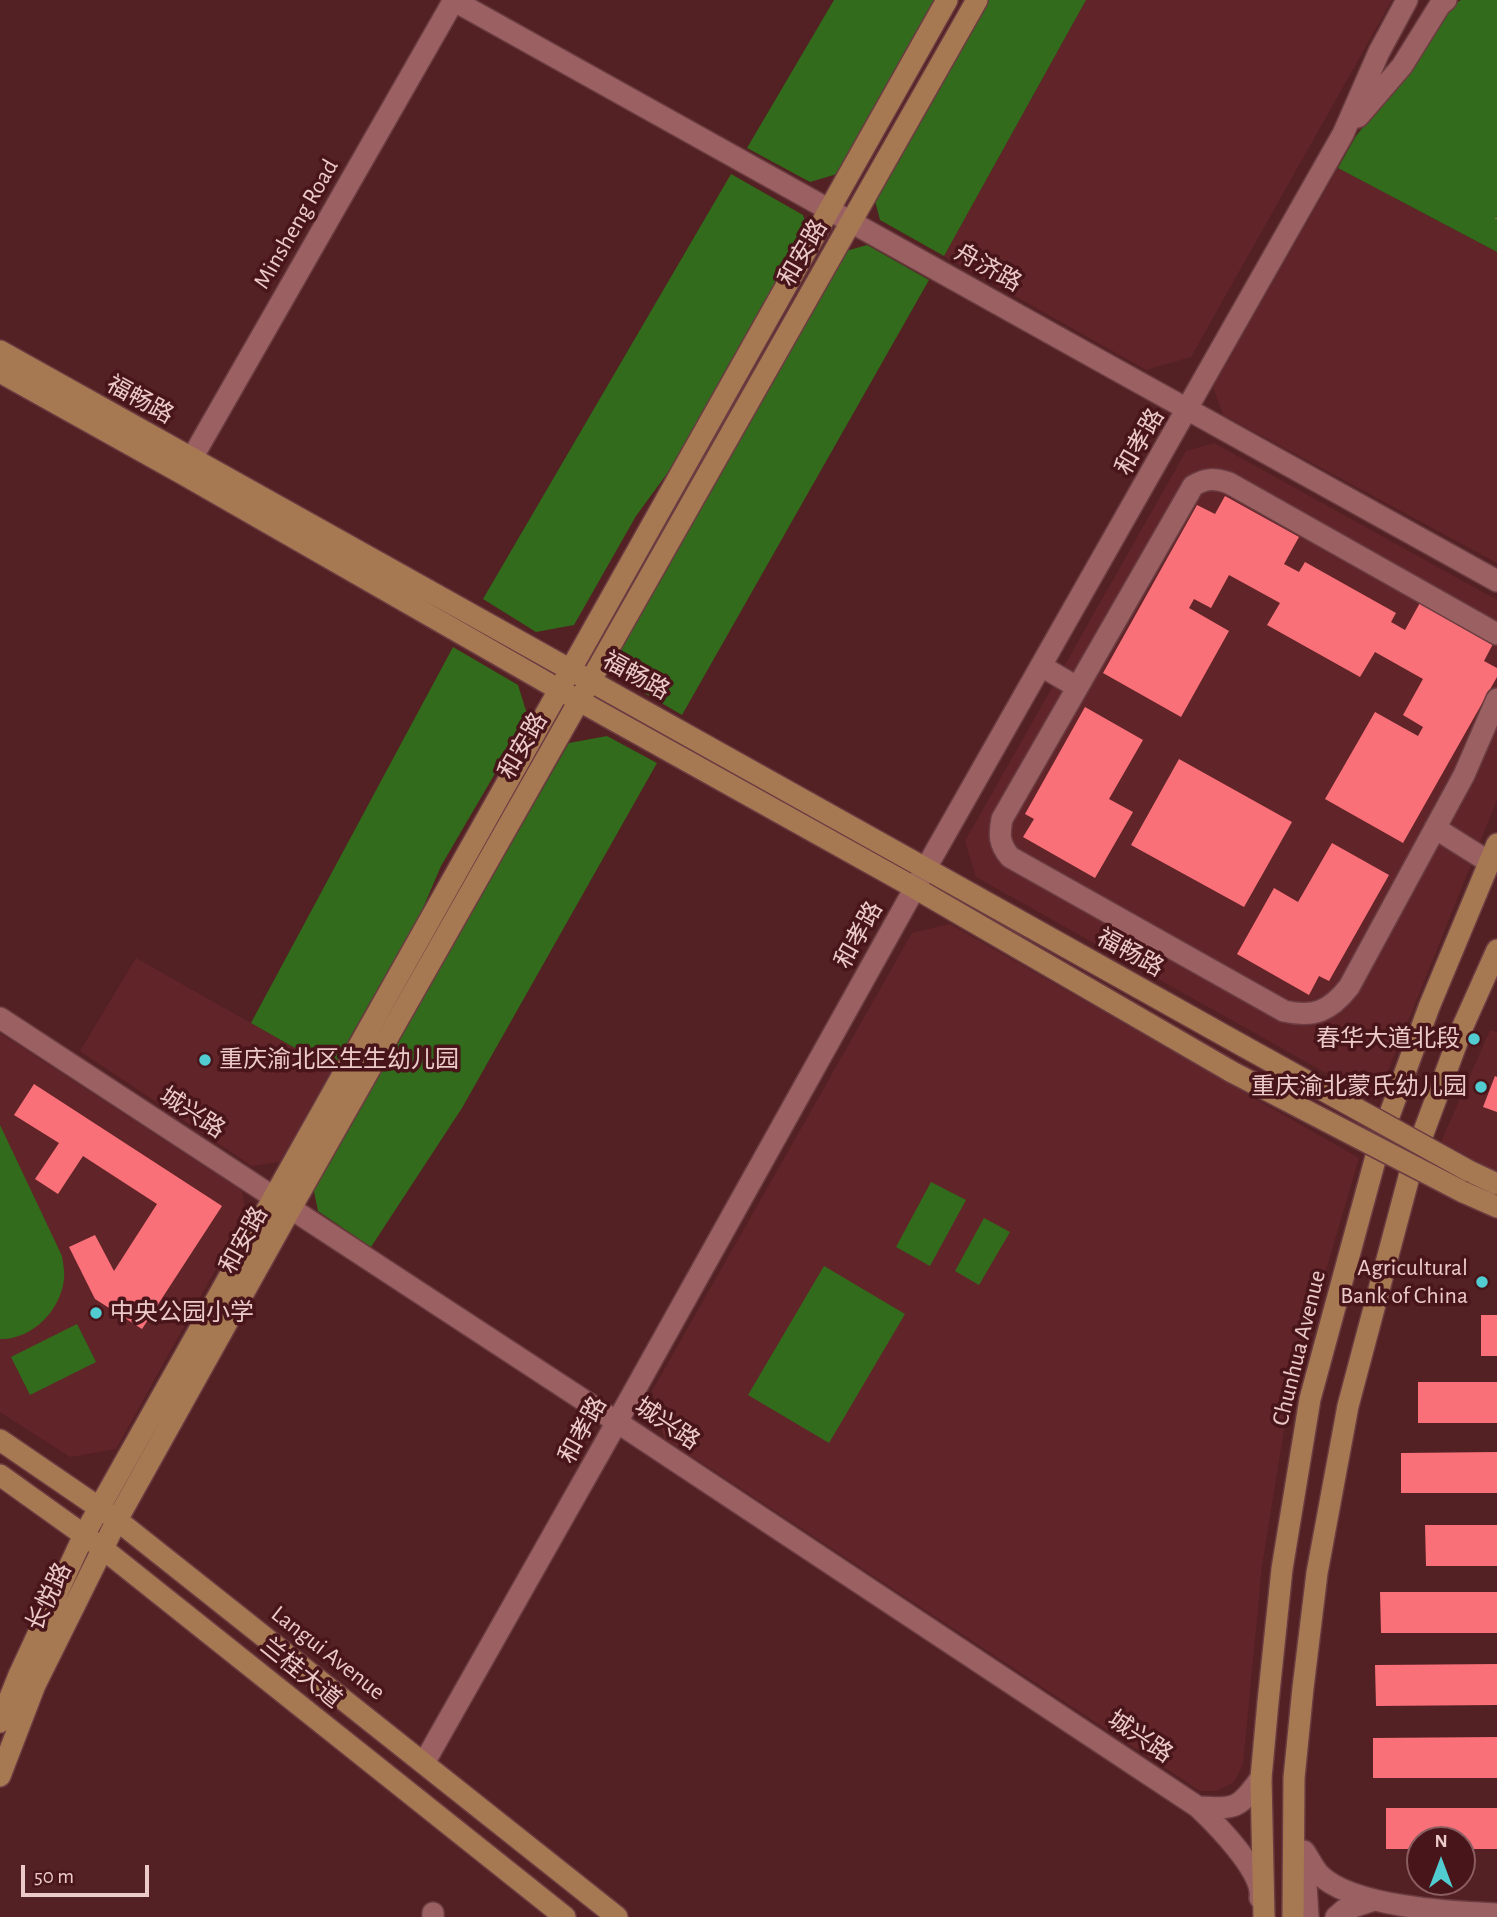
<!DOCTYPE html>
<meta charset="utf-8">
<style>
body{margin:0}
#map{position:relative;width:1497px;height:1917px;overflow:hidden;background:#532023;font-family:"Alegreya Sans",sans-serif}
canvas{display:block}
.north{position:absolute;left:1406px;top:1826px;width:70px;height:70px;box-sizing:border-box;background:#48151a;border:2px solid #8a5d60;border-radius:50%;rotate:0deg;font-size:19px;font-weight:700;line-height:28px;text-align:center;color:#eccac9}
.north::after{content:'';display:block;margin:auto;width:24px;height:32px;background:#51ccd1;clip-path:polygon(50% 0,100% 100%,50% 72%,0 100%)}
.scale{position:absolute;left:21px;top:1865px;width:128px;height:32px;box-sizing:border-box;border:4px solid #eccac9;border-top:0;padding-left:9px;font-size:21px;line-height:24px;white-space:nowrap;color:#eccac9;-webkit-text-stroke:5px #48151a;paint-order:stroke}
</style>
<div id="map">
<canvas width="1497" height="1917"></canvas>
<div class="north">N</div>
<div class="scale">50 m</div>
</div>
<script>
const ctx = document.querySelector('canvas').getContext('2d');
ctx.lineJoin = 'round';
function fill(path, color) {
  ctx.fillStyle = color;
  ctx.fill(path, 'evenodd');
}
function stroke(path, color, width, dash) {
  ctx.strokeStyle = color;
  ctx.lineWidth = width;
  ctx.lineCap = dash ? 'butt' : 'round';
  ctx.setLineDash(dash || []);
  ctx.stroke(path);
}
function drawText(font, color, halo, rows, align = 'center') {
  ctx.font = font + ' "Alegreya Sans","Noto Sans SC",sans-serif';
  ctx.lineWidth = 7;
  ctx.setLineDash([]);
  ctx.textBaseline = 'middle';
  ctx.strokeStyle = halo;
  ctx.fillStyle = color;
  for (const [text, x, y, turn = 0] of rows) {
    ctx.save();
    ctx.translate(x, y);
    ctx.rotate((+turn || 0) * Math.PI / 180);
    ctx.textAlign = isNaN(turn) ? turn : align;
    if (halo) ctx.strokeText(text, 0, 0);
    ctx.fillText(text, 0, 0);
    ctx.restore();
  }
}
fill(new Path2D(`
 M1086,0H1392L1191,357L1146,370L944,256Z
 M1338,168L1497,252V563L1223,415L1213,387Z
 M1214,443L1497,600V800L1376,1101L976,877L965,841L1186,451Z
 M950,924L1359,1158L1290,1393L1262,1566L1243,1765L1234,1782L1216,1791H1200L664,1438L652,1391L912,933Z
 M136,958L332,1069L280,1162L252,1166L80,1051Z
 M1490,1030L1497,1032V1172L1441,1142Z
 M0,1033L242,1191L246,1215L116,1449L70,1457L0,1412Z`), '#612529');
fill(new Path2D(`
 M834,0H935L837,174L810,182L747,148Z
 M986,0H1086L944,256L880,220L874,197Z
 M1461,0H1497V252L1338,168L1356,136L1410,68L1446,9Z
 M731,174L803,215L808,230L674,464L636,516L574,625L536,632L483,599Z
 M867,245L929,280L682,715L629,684L619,647L846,251Z
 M453,647L518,685L528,717L441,866L420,915L332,1069L251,1023Z
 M607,736L657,763L462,1108L371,1247L318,1211L313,1187L569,743Z
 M0,1125L62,1256C63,1263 65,1272 64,1279C61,1310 32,1340 0,1339Z
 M931,1182L966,1200L930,1266L896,1247Z
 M984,1218L1010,1232L979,1285L955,1271Z
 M824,1266L905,1314L829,1443L748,1395Z
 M77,1324L96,1362L30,1395L11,1357Z`), '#316b1b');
fill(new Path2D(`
 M1225,496L1299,537L1284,564L1299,572L1305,562L1396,613L1391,622L1405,630L1421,601L1494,642L1484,661L1497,668V677L1403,843L1325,799L1375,712L1418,736L1423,727L1403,715L1423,679L1375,652L1360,677L1267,625L1280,603L1229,575L1211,608L1194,599L1189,608L1229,631L1181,717L1103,673L1197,505L1215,514Z
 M1085,707L1143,740L1109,799L1133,812L1095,878L1023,837L1034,819L1025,814Z
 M1179,759L1292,822L1244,907L1131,845Z
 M1332,843L1389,875L1329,981L1319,976L1309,995L1237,954L1274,888L1298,902Z
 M1495,1076L1497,1077V1112L1483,1107Z
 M34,1084L222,1206L142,1329L95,1299L69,1247L95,1235L114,1271L157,1204L83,1156L58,1194L35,1179L59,1143L14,1115Z
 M1481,1315H1497V1356H1481Z
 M1418,1382H1497V1423H1418Z
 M1497,1452V1493H1401V1453Z
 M1425,1525H1497V1566H1426Z
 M1380,1592H1497V1633H1381Z
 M1497,1664V1705L1376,1706L1375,1665Z
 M1497,1737V1778H1373V1738Z
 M1386,1808H1497V1849H1462V1840H1420V1849H1386Z`), '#fa7079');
const minor = new Path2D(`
 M453,0C802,193 1148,389 1497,581
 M1358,117L1402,66L1440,5L1446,0
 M184,472L454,0
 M1497,634L1229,483C1214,478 1206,478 1193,486L1002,819C999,835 999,844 1010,857L1284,1011C1314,1018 1330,1011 1349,987L1464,775L1497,699
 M1041,666L1077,687
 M1435,828L1489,862
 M0,1018L617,1422L1198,1807C1216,1824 1264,1872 1260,1898
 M424,1763L617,1422L926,868L1343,134L1379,52L1407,0
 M1198,1807C1237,1809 1238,1809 1261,1778
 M1304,1851C1309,1858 1313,1867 1319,1874C1351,1907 1452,1912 1497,1914
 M1304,1853L1308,1917
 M433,1917V1913
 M1336,1917L1344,1910L1374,1900`);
const major = new Path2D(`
 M0,351L1245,1047
 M0,372L183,474L558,689L915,888L1232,1072
 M1469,1171L1497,1184
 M1463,1192L1497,1207
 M0,1440L117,1520L617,1917
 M0,1475L102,1548L565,1917
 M0,1722L19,1675L84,1535L947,0
 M0,1776L35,1685L117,1520L291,1208L977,0
 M1264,1917L1261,1778L1268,1702L1282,1569L1310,1399L1381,1138L1429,1007L1497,844
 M1293,1917L1294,1778L1303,1688L1317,1573L1348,1406L1414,1158L1463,1026L1497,950`);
stroke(minor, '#6a3c41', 24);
stroke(major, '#6a3c41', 24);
stroke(new Path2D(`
 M1497,218V219`), '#a07677', 3.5, [3.5, 3.5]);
stroke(minor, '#9b6061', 21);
stroke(major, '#a77952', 21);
const majorBridge = new Path2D(`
 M1245,1047L1469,1171
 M1232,1072L1463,1192`);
stroke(majorBridge, '#6a3c41', 24, []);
stroke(majorBridge, '#a77952', 21);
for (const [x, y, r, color] of [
 [1474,1039,7,"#51ccd1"],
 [205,1060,7,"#51ccd1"],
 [1481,1087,7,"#51ccd1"],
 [1482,1282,7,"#51ccd1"],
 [96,1313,7,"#51ccd1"]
]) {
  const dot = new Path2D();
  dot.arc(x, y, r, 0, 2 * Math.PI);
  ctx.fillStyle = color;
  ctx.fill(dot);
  stroke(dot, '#48151a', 2.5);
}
drawText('24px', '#eccac9', '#48151a', [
 ["Minsheng Road",296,224,-60],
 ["和安路",803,253,-60],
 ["舟济路",988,268,29],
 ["福畅路",140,400,29],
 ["和孝路",1140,442,-60],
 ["福畅路",636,676,29],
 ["和安路",523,746,-60],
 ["和孝路",859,935,-61],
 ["福畅路",1130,953,29],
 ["城兴路",192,1113,33],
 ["和安路",244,1240,-61],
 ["Chunhua Avenue",1299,1348,-76],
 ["城兴路",667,1424,34],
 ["和孝路",583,1430,-61],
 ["长悦路",49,1597,-64],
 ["Langui Avenue",328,1653,38],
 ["兰桂大道",301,1673,39],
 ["城兴路",1140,1737,34]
]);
drawText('24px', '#eccac9', '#48151a', [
 ["春华大道北段",1460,1039],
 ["重庆渝北区生生幼儿园",219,1060,"left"],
 ["重庆渝北蒙氏幼儿园",1467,1087],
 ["Agricultural",1468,1268],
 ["Bank of China",1468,1296],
 ["中央公园小学",110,1313,"left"]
], 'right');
</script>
